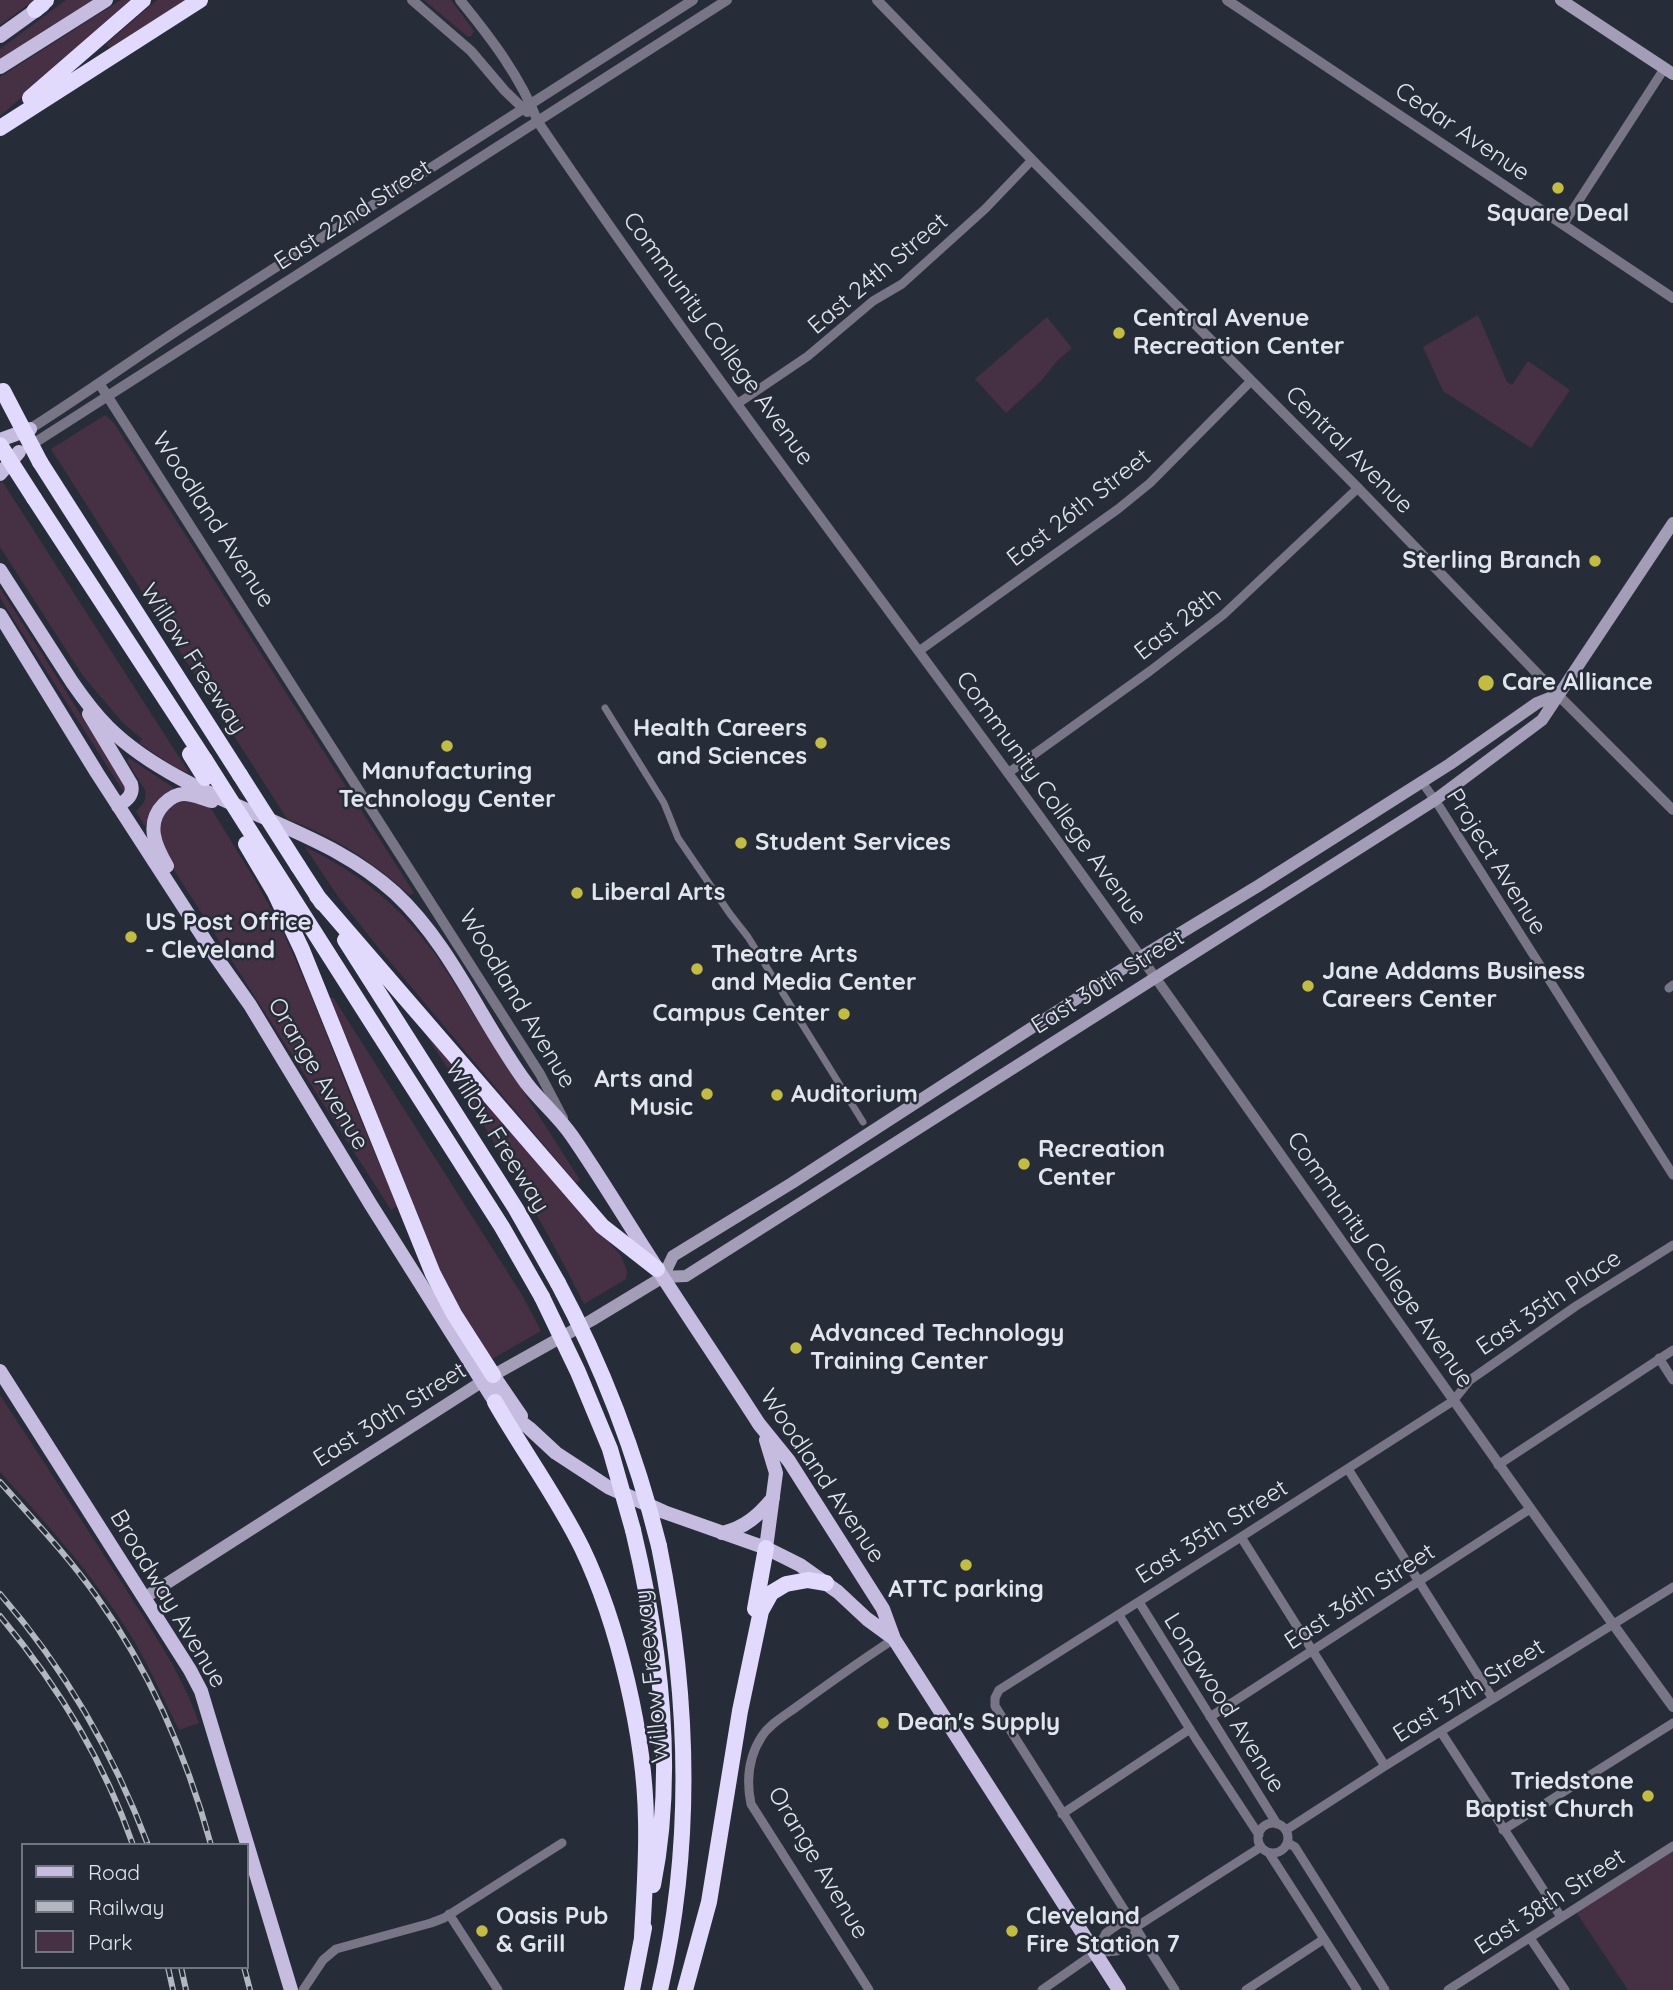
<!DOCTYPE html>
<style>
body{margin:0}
#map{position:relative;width:1673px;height:1990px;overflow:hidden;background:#272d38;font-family:Quicksand,sans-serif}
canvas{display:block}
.legend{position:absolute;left:21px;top:1843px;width:228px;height:126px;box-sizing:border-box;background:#272d38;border:2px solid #717780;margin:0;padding:9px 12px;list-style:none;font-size:21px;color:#e1e5ed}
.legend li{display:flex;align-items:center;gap:14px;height:35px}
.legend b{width:35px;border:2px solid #717780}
</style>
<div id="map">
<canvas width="1673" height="1990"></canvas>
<ul class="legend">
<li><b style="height:9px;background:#c5bcdf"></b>Road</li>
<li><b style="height:9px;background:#b2b7c0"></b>Railway</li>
<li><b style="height:19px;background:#453044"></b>Park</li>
</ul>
</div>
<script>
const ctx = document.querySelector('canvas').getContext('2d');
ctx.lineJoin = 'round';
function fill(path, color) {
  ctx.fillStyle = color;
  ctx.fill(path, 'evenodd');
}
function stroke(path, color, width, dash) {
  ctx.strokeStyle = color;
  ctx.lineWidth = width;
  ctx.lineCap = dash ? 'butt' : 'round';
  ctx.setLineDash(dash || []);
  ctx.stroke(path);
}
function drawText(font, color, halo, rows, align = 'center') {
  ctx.font = font + ' Quicksand,sans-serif';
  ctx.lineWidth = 5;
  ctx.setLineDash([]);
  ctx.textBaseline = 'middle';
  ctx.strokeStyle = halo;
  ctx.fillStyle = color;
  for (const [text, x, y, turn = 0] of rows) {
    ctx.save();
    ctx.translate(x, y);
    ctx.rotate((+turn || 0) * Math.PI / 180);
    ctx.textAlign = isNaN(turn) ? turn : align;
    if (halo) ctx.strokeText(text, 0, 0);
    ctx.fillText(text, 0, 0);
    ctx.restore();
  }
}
fill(new Path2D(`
 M0,0H34L0,25Z
 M66,0H96L0,61V49Z
 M121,0H134L0,116V77Z
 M157,0H190L112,50L106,44Z
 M424,0H451L474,31L471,36L468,37Z
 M1478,315L1507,382L1512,385L1528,361L1570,390L1531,448L1443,391L1423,347Z
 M1047,317L1072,348L1058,360L1041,381L1006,413L975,379Z
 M105,415L114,423L414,893L410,895C373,862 334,836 287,819L51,449Z
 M2,481L190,774L175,767L139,743L142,739L123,723L83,676L0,547V483Z
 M0,588L123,781L125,788L123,791L0,598Z
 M129,758L174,788L150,812L147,825H144L136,811C143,805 147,800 145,790L127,761Z
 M188,800L209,805L255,880L280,925L310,993L352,1099L397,1206L391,1210L174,870C160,842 146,810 188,800Z
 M305,847C363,875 397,904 436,955L580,1180L576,1183L381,951L339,898Z
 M333,997L522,1295L541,1331L492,1359L488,1358L448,1296L329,999Z
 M430,1033L621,1256L627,1271L626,1279L584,1304C537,1209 484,1124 426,1035Z
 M0,1395C41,1457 81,1520 122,1583C150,1628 182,1673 199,1723L179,1730C164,1700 150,1668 133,1639C96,1578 48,1525 0,1472Z
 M1673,1846V1990H1628L1574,1909Z`), '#453044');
stroke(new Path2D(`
 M605,708L664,803L678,838L730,914L748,937L863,1122`), '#787586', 7);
stroke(new Path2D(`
 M1563,225L1664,69
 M737,404L808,356L873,301L902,284L985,209L1032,160
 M919,651L1118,509L1150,483L1251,381
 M1008,773L1150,671L1223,615L1358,488
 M1422,782L1439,806L1673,1175
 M1669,988L1673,985
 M1659,1358L1673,1380
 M1498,1465L1673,1350
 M1348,1469L1493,1699
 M1241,1537L1385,1766
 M1139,1602L1277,1824
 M1119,1615L1196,1739L1259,1835
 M1210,1717L1530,1509
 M1441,1732L1561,1917
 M1062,1814L1190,1729
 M1258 1838a15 15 0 1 1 30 0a15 15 0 1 1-30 0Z
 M1286,1830L1385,1766L1673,1587
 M1503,1830L1673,1723
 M1288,1843L1295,1847L1385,1990
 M1269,1853L1357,1990
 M449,1914L498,1990
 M1530,1938L1565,1990
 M1095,1953L1117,1951L1133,1941L1136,1927L1261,1847
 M303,1990L323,1960L336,1949L431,1923L444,1918L562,1843
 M869,1990L751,1804C746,1780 749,1756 762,1736C770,1724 784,1716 795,1708C828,1684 860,1661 894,1639
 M1042,1990L1095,1953L1106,1933L1120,1923H1127L1135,1927
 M1175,1990L995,1706V1698L999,1690L1241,1537L1453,1401L1470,1380L1576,1306L1673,1245
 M1246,1990L1324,1939
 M1448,1990L1673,1846`), '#787586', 9);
stroke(new Path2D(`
 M412,0L471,51L505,91L527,112
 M460,0C491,38 520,76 538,122C710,376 898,619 1077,868C1278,1147 1471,1430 1673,1707
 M877,0L1038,166L1358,488L1558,695L1673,810
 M1227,0L1673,298
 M99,383L540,1074L563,1118
 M25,432C84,395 140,354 198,317L693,0
 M28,447L727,0`), '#787586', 10);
stroke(new Path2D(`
 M1561,0L1673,74
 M663,1277L673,1256L792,1183L1141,957L1258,886L1450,764L1537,703L1557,695
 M144,1598L483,1381L592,1320L663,1277L686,1276L1435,800L1542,720L1673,523`), '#a39db8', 12);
stroke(new Path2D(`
 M0,36L43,5
 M0,67L106,0
 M0,440L30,429
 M0,474L19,452
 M0,570L72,682C83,698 94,713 108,727C148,767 211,795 263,817C312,839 354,856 395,893C452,946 481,1022 527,1084C541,1102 559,1117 572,1136C601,1178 627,1222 655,1265C689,1318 725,1371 759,1424L789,1461L883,1609L894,1639L1119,1990
 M0,615L97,773L216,957L250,1005L371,1205L495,1402L529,1428L556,1453L608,1487L664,1512L766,1548L800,1565L838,1592L867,1619L893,1638
 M89,714L131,784C134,795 127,800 118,806
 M167,866C155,846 145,823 164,804C170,798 176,794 184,794C194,794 203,799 212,801
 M0,1371L190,1670L201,1691L291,1990
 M493,1375L521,1416
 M766,1440L776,1473L766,1548
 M722,1533C745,1528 759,1515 773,1498`), '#c5bcdf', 14);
stroke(new Path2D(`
 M35,10L46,0
 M30,98L143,0
 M0,128L200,0
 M40,462L240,775
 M34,498L205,760
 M246,844L275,893L302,950L433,1274L454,1314L493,1375
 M262,850L502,1227L542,1297
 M298,866L322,903
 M317,896L602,1226L657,1269
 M345,940L516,1209L558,1283
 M495,1402C523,1451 557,1497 582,1548C618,1623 645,1737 646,1821C647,1860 644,1899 642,1937
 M633,1530C660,1643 676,1771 653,1885
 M659,1546C689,1694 694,1843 660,1990
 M755,1609L766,1548
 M632,1990L644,1928
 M685,1990L709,1902L740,1711L761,1611L771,1593L786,1584L808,1580L826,1583`), '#e2dafc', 16);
const rail = new Path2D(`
 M0,1482C33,1519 68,1556 97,1597C150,1671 187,1757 211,1845
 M0,1594C65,1669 113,1752 148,1845
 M0,1616C56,1683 104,1761 133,1845
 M168,1967L173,1990
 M181,1967L186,1990
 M244,1967L250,1990`);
stroke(rail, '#b2b7c0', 6);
stroke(rail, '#272d38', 3.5, [10]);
stroke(new Path2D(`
 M3,391L40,462
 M0,445L34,498
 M190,754L205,778
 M205,760L262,850
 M240,775L298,866
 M558,1283C603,1367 636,1454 659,1546
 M542,1297L578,1372L610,1449L633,1530`), '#e2dafc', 16);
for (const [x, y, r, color] of [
 [1558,188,7,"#c2bd3f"],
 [1119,333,7,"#c2bd3f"],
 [1595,561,7,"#c2bd3f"],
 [1486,683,9,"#c2bd3f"],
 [821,743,7,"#c2bd3f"],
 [447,746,7,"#c2bd3f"],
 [741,843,7,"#c2bd3f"],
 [577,893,7,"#c2bd3f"],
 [131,937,7,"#c2bd3f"],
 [697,969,7,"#c2bd3f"],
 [1308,986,7,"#c2bd3f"],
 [844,1014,7,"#c2bd3f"],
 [707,1094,7,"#c2bd3f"],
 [777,1095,7,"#c2bd3f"],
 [1024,1164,7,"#c2bd3f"],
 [796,1348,7,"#c2bd3f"],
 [966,1565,7,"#c2bd3f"],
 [883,1723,7,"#c2bd3f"],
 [1648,1796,7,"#c2bd3f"],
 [482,1931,7,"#c2bd3f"],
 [1012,1931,7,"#c2bd3f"]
]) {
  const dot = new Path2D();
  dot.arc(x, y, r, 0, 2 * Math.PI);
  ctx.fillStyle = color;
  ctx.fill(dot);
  stroke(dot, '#272d38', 2.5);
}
drawText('24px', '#e1e5ed', '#272d38', [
 ["Cedar Avenue",1462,132,34],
 ["East 22nd Street",353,215,-33],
 ["East 24th Street",878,274,-40],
 ["Community College Avenue",718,339,54],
 ["Central Avenue",1349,450,45],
 ["East 26th Street",1079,508,-38],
 ["Woodland Avenue",213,520,57],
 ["East 28th",1178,624,-38],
 ["Willow Freeway",193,659,57],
 ["Community College Avenue",1051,798,54],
 ["Project Avenue",1496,862,58],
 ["East 30th Street",1108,982,-32],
 ["Woodland Avenue",517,999,59],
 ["Orange Avenue",318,1074,59],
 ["Willow Freeway",497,1137,58],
 ["Community College Avenue",1380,1260,55],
 ["East 35th Place",1549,1303,-34],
 ["East 30th Street",390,1415,-32],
 ["Woodland Avenue",822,1476,56],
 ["East 35th Street",1212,1532,-32],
 ["East 36th Street",1360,1597,-33],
 ["Broadway Avenue",168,1599,59],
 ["Willow Freeway",652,1676,-96],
 ["East 37th Street",1469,1691,-32],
 ["Longwood Avenue",1224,1703,58],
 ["Orange Avenue",818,1863,59],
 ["East 38th Street",1550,1902,-33]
]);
drawText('bold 24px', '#e1e5ed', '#272d38', [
 ["Square Deal",1558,214,"center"],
 ["Central Avenue",1133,319],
 ["Recreation Center",1133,347],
 ["Sterling Branch",1581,561,"right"],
 ["Care Alliance",1502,683],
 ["Health Careers",807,729,"right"],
 ["and Sciences",807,757,"right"],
 ["Manufacturing",447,772,"center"],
 ["Technology Center",447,800,"center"],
 ["Student Services",755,843],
 ["Liberal Arts",591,893],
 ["US Post Office",145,923],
 ["- Cleveland",145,951],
 ["Theatre Arts",711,955],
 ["and Media Center",711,983],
 ["Jane Addams Business",1322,972],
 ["Careers Center",1322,1000],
 ["Campus Center",830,1014,"right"],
 ["Arts and",693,1080,"right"],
 ["Music",693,1108,"right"],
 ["Auditorium",791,1095],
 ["Recreation",1038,1150],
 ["Center",1038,1178],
 ["Advanced Technology",810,1334],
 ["Training Center",810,1362],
 ["ATTC parking",966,1590,"center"],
 ["Dean's Supply",897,1723],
 ["Triedstone",1634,1782,"right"],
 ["Baptist Church",1634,1810,"right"],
 ["Oasis Pub",496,1917],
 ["& Grill",496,1945],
 ["Cleveland",1026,1917],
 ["Fire Station 7",1026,1945]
], 'left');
</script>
